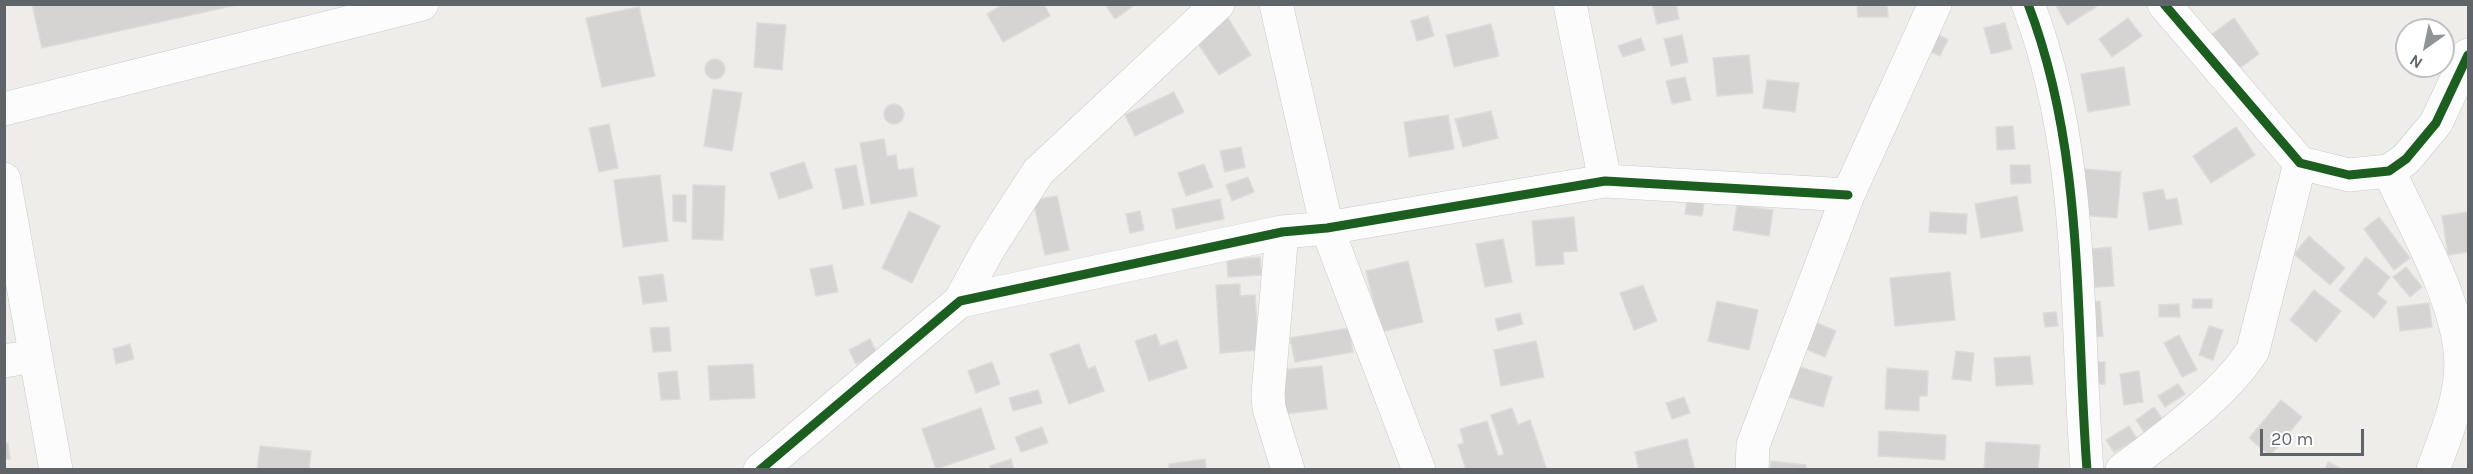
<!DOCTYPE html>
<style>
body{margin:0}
#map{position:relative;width:2473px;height:474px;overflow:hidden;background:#efedea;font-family:Karla,sans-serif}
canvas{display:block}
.frame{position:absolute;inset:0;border:6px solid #5e6468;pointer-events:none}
.north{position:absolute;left:2395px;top:18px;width:60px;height:60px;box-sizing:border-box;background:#fff;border:2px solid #bfc1c3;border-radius:50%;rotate:213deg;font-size:16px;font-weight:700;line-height:24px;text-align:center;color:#5e6468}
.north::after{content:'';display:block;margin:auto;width:21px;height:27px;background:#919496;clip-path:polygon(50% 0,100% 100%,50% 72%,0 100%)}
.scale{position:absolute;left:2260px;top:429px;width:104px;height:27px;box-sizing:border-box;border:3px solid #5e6468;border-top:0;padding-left:8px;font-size:18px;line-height:21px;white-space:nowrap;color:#5e6468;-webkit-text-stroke:4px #fff;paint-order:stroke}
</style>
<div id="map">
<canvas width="2473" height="474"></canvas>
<div class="frame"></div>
<div class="north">N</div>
<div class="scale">20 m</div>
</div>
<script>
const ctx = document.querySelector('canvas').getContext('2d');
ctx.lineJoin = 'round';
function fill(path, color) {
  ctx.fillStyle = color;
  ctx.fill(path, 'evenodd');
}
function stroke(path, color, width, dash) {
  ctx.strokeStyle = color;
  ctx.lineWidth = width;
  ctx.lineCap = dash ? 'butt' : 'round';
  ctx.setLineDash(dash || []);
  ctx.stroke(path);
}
const building = new Path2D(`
 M32,4H241L42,48Z
 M1004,4H1044L1050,16L1003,42L987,14Z
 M1105,4H1136L1115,19Z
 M1652,4H1676L1679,19L1657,24Z
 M1857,4H1887L1888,17H1858Z
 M2055,4H2095L2096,7L2067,25Z
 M639,7L655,76L602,87L586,18Z
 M1226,15L1251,55L1219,75L1193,36Z
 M1428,16L1434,36L1417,41L1411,21Z
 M2128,18L2142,36L2112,57L2099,39Z
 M2234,18L2259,54L2237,70L2212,34Z
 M757,23L786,25L782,70L754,67Z
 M2005,23L2012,49L1991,54L1984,28Z
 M1491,24L1499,56L1454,67L1446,35Z
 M1936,33L1948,40L1940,56L1927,50Z
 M1682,35L1688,62L1671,66L1664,39Z
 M1641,38L1645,50L1623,57L1618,46Z
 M1749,55L1753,93L1717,96L1713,58Z
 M705 69a10 10 0 1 1 20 0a10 10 0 1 1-20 0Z
 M2124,67L2130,105L2088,112L2081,74Z
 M1685,77L1691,100L1672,104L1666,81Z
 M1767,80L1799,83L1795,112L1763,108Z
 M713,89L742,93L732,151L704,146Z
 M1174,92L1184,112L1135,136L1125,115Z
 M884 114a10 10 0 1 1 20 0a10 10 0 1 1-20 0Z
 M1491,111L1498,138L1463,147L1455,119Z
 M1448,115L1454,149L1409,157L1404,122Z
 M609,124L618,168L599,172L589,128Z
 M2013,126L2015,149L1997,150L1996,127Z
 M2236,127L2255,155L2211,183L2193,156Z
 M884,139L887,156L896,155L898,170L913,168L917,196L871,204L860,143Z
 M1241,147L1245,167L1225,172L1220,151Z
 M804,162L813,188L779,199L770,173Z
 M1204,164L1213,187L1186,196L1178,173Z
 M856,165L864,205L843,209L835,169Z
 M2010,165H2030L2031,183L2011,184Z
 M2084,169L2121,172L2117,218L2081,215Z
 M660,175L668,241L623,247L614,180Z
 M1248,177L1254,192L1232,201L1226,185Z
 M693,185L725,186L723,240L692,239Z
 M2163,189L2166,200L2177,198L2182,224L2149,230L2143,193Z
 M673,195H686V222L673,221Z
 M1057,196L1069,250L1045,255L1033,200Z
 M2017,196L2023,231L1981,238L1975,204Z
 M1220,199L1224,219L1176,229L1172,209Z
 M1687,201L1704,203L1702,216L1685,214Z
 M1737,205L1773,210L1769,236L1733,230Z
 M909,211L940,226L912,283L882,268Z
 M1140,211L1144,230L1130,233L1126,214Z
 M1930,212L1967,214L1966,234L1929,232Z
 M2468,212V252L2448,255L2442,216Z
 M1574,217L1577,251L1563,252L1564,264L1536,266L1532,221Z
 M2379,217L2410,258L2394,270L2364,229Z
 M2309,236L2345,268L2330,285L2294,254Z
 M1503,239L1512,282L1485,287L1476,244Z
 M2111,247L2114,286L2086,288L2083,250Z
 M1260,257L1262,275L1228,277L1227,260Z
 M2366,257L2390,277L2377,294L2387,302L2374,318L2339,290Z
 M1408,261L1423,322L1381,332L1366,271Z
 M832,265L838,292L816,296L810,269Z
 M2406,267L2422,287L2410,297L2393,277Z
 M1950,272L1955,320L1895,326L1890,278Z
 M663,274L667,301L643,304L639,277Z
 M1240,284V296L1255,295L1259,350L1220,353L1216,285Z
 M1643,285L1657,321L1634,330L1620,293Z
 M2314,290L2341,311L2316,342L2290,320Z
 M2193,299H2212V308H2192Z
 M1717,301L1758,310L1749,350L1708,341Z
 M2100,301L2103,336L2085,338L2082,303Z
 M2429,303L2432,327L2400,331L2397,307Z
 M2179,304L2180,317H2159V305Z
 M2056,312L2058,326L2045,327L2043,313Z
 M1520,313L1523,324L1498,331L1495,319Z
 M1817,323L1836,331L1825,357L1806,349Z
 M2209,326L2223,330L2213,360L2199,355Z
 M669,327L671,351L653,352L650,328Z
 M1349,328L1353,352L1295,362L1290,338Z
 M1156,334L1160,346L1177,340L1187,368L1149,381L1135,341Z
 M2179,335L2197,370L2182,377L2164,343Z
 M870,339L877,353L856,364L849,350Z
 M1536,341L1544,377L1501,386L1494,350Z
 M130,344L134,359L116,364L113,349Z
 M1079,344L1088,369L1095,366L1104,391L1069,404L1050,354Z
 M1956,351L1974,353L1971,381L1952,379Z
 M2030,356L2033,384L1996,386L1994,358Z
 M992,362L1000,384L976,393L968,371Z
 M2089,362H2105V384H2089Z
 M753,364L755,398L710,400L708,366Z
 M1793,365L1832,377L1823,407L1784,396Z
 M1322,366L1327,409L1284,414L1279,370Z
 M1887,368L1928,371L1927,396H1919V411L1885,409Z
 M677,371L680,399L661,400L658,373Z
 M2139,371L2143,402L2124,405L2120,374Z
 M2178,384L2185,394L2165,407L2158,396Z
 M1038,390L1042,403L1013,411L1009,398Z
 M1684,397L1690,413L1672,419L1666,403Z
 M2281,400L2302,417L2270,456L2249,438Z
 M2154,407L2163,420L2144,432L2136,420Z
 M981,408L995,449L936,469L922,429Z
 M1512,408L1518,425L1530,420L1547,470H1466L1458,445L1464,443L1460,429L1487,421L1498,456L1504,454L1491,415Z
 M2129,426L2137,439L2114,452L2106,440Z
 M1042,427L1048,443L1021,452L1015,437Z
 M1879,431L1946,435L1945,460L1878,456Z
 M1687,439L1695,470H1639L1635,452Z
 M1986,442L2040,445L2038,470H1984Z
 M4,443H8L10,459H4Z
 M260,446L311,451L309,470H257Z
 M1011,459L1014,470H991L990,466Z
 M1205,459L1206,470H1169V464Z
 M1771,461L1806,465V470H1770Z
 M2328,462L2344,470H2325Z`);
fill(building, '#d6d4d3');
stroke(building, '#dedcd8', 1.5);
const street = new Path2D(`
 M1276,4L1327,228L1419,470
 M1570,4L1605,181
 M2028,4C2085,152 2075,314 2087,470
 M2164,4L2300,163L2349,175L2389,171L2406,159L2436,123L2468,55
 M4,109L422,4
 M2389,171C2413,224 2454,293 2460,350C2465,390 2447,432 2433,470
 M1282,232L1268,394L1269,408L1288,470
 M960,301L989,248L1038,172L1218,4
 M4,361L35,356
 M760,470L960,301L1282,232L1327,228L1605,181L1848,195
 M1752,470L1753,445L1848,195L1935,4
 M2122,470C2163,440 2227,392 2253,350L2300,163`);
const secondary = new Path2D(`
 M4,179L56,470`);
stroke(street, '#cacacb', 34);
stroke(secondary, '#cacacb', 34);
stroke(street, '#fdfcfc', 33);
stroke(secondary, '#fdfcfc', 33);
stroke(new Path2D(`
 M2028,4C2085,152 2075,314 2087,470
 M2164,4L2300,163L2349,175L2389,171L2406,159L2436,123L2468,55
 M760,470L960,301L1282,232L1327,228L1605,181L1848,195`), '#1b5e20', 9);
</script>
